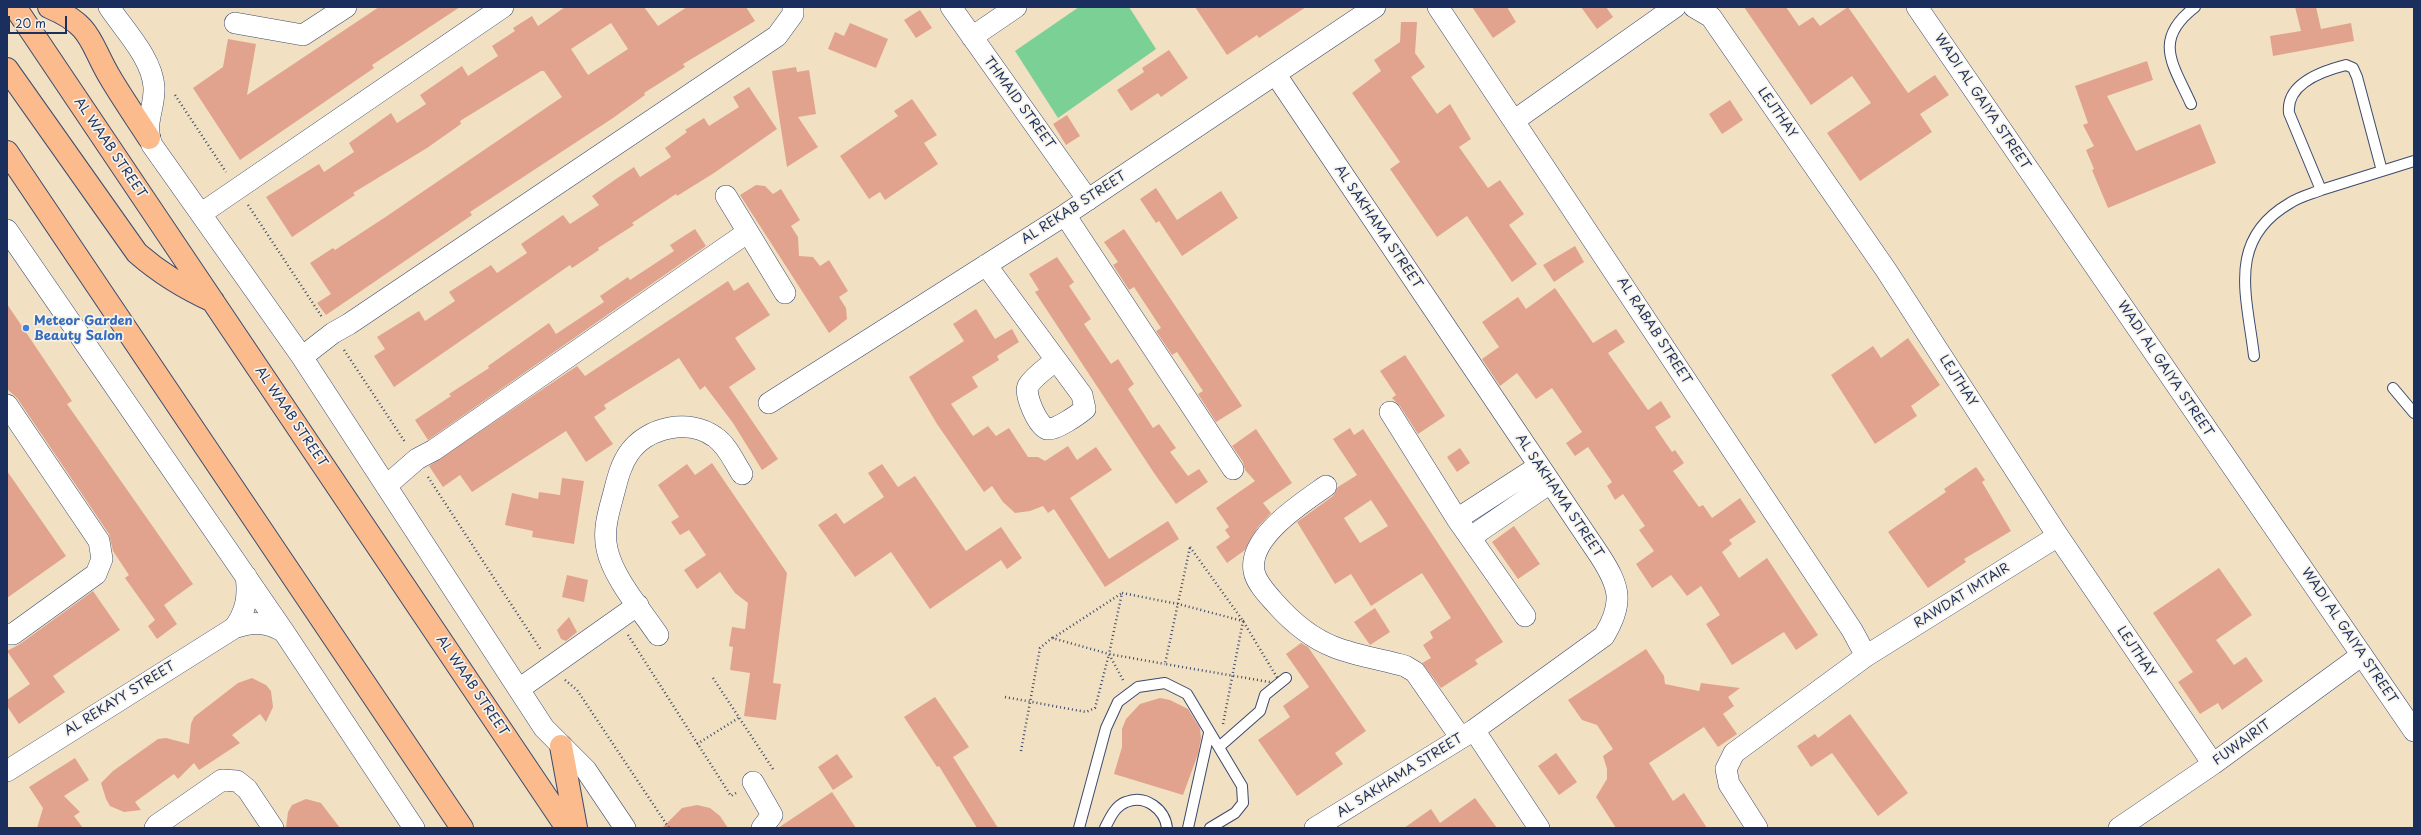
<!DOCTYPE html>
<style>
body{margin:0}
#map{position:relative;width:2421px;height:835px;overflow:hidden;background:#f1e0c2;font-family:"Playpen Sans",sans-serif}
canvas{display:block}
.frame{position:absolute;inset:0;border:8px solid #1b2f5e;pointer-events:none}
.scale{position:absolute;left:8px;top:16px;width:59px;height:18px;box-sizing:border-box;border:2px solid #1b2f5e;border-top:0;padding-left:5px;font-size:12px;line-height:14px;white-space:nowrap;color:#1b2f5e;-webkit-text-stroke:3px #f7f3e8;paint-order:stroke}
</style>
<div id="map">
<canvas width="2421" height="835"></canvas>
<div class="frame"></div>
<div class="scale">20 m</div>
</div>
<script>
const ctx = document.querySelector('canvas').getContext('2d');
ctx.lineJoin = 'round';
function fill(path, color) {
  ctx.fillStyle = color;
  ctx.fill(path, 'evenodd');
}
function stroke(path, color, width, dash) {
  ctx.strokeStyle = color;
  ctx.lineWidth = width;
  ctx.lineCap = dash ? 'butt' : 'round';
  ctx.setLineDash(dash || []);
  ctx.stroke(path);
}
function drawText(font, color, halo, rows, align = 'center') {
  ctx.font = font + ' "Playpen Sans",sans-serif';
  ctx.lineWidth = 3.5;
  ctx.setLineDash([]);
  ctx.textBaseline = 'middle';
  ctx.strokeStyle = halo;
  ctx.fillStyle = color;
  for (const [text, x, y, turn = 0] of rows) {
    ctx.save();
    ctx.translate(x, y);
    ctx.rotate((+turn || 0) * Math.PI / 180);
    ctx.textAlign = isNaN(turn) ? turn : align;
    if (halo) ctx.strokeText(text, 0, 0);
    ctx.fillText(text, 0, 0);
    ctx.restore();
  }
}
fill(new Path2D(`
 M1079,7H1129L1156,49L1058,118L1015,51Z`), '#7ad095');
fill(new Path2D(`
 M379,7H460L372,65L374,68L240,160L193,88L223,67L228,39L256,44L247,95Z
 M565,7H644L658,26L687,7H746L755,21L683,64L685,67L644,93L645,95L613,118L470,212L472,215L326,315L317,303L331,294L310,263L333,248L335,250L384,218L562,97L544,71H541L460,121L461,124L427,148L353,193L355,195L292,237L266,197L319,164L324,172L354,152L349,143L391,113L397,123L426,104L420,95L462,66L468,76L498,56L492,46L515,31L513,28L532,16L538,26ZM611,23L628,49L588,75L571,49Z
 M1195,7H1306L1259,38L1257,35L1227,55Z
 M1472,7H1507L1516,22L1493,38Z
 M1581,7H1606L1613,17L1597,29Z
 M1744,7H1786L1799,26L1813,17L1820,26L1848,7L1908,93L1935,75L1949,95L1920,114L1932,132L1860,181L1827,133L1871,103L1852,76L1811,105Z
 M2295,7H2316L2321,29L2351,23L2354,41L2273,56L2270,36L2301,31Z
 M920,10L932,28L916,38L904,20Z
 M1401,22H1417L1415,53L1425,67L1411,77L1437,114L1450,104L1471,139L1459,147L1488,188L1500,180L1524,214L1509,225L1537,264L1512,282L1467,216L1437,237L1390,169L1400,162L1352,93L1381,71L1374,60L1400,42Z
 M850,23L888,39L876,68L828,49L835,32L844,36Z
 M1169,50L1188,78L1161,97L1158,93L1131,111L1117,90L1144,72L1142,68Z
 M2147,61L2153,80L2107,96L2136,151L2200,124L2216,163L2108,208L2092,170L2094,169L2086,150L2094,146L2083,125L2088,123L2075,86Z
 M796,67L797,72L809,70L816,114L798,117L818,147L787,167L772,71Z
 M749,87L777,129L714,173L677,196L676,194L632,223L634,225L598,248L599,250L572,268L570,265L394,387L374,356L385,349L377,337L419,311L425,321L455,301L449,292L491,265L497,273L527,253L521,244L563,215L570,224L599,205L592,196L616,179L634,167L640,177L671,157L665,148L687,132L685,130L704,118L709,126L739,107L733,97Z
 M912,99L937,135L924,143L938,164L885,200L880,192L869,199L840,156L898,116L894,111Z
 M1730,100L1743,120L1722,134L1709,114Z
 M1067,115L1080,136L1066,145L1053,124Z
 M756,185L765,186L773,194L781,189L800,220L791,226L798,237L799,256L813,257L820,266L829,260L848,291L839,297L846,308L847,319L829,333L740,195Z
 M1156,188L1177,220L1221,191L1238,218L1182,256L1159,221L1156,223L1140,199Z
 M695,229L706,246L428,440L415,420L451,396L449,394L489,368L488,366L549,323L556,334L604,302L600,296L628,277L630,280L674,251L670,245Z
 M1124,229L1242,406L1216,422L1198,394L1203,391L1177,352L1172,355L1156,331L1161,328L1134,287L1129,290L1113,265L1118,262L1104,242Z
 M1575,246L1584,262L1554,282L1543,265Z
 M1057,257L1074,282L1069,286L1091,319L1084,324L1111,364L1118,359L1134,384L1128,389L1153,428L1159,424L1176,448L1170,452L1188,476L1199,469L1208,482L1176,504L1154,473L1035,292L1039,290L1029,274Z
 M728,281L734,291L748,282L770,315L735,338L756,369L729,387L778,459L762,470L733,423L705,386L700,390L679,358L604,405L606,409L594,417L613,444L586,462L566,431L472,492L460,475L443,487L429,466L577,366L585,376Z
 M1555,288L1593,343L1616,329L1625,342L1608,353L1648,410L1661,401L1671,417L1655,427L1672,452L1675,450L1684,463L1673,471L1699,507L1703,505L1712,518L1740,498L1756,522L1729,540L1732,544L1722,552L1739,578L1767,558L1818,635L1796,650L1784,632L1732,665L1706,624L1720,615L1701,586L1687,596L1671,575L1652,588L1636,564L1654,551L1639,530L1645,526L1623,494L1615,500L1607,486L1612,482L1588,447L1575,456L1566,443L1582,432L1552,388L1536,399L1517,373L1500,386L1482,359L1499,347L1482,322L1518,297L1526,309Z
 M7,304L72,401L67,404L193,584L164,605L177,624L157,639L148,626L155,620L125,578L129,575L113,551L109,534L17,398L7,389Z
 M976,309L995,339L1012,329L1019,342L997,356L999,360L972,377L978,387L951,404L973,436L988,426L996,436L1009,428L1028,457H1038L1045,461L1068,446L1077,460L1096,447L1112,470L1070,498L1109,559L1168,521L1179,539L1105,587L1054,509L1048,513L1043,506L1030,511L1015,513L1003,502L992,486L984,492L937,424L909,377L964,341L953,324Z
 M1908,338L1940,385L1911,406L1917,416L1875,444L1831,375L1873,346L1881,358Z
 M1405,355L1445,416L1418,434L1400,406L1392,398L1396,395L1380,371Z
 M1350,428L1354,435L1363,429L1503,642L1475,660L1478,664L1441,688L1422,663L1431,658L1423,645L1433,638L1430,632L1451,618L1422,573L1371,606L1351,574L1335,584L1297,522L1333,496L1338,487L1357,475L1333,439ZM1371,500L1388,526L1360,543L1344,518Z
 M1256,429L1292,483L1263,503L1271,513L1258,527L1245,550L1227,563L1216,547L1230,537L1225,530L1229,527L1216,508L1255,481L1245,470L1243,462L1232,446Z
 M1460,448L1470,463L1457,472L1447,457Z
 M712,463L787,573L773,683L781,684L776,720L744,716L750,673L730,670L733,647L729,646L732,627L745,629L748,603L735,593L720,572L697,589L684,570L706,555L689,530L680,535L671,522L679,517L658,485L687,464L695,475Z
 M882,464L898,487L915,476L966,551L1001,527L1022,558L1007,569L1001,560L930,609L891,552L855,577L818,525L836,513L844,524L884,497L868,473Z
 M1976,467L1985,480L1982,482L2011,531L1964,559L1966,562L1928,588L1888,532L1946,492L1944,489Z
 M7,471L66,556L7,598Z
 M562,478L584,481L574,544L532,537L533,531L505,525L512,493L538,499L539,492L560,495Z
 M1514,526L1540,564L1518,579L1492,542Z
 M2219,568L2252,615L2216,640L2234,665L2246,657L2263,681L2222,710L2218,703L2200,714L2178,682L2193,672L2153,613Z
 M567,575L588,580L584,602L562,597Z
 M93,591L120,630L53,676L65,692L19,724L7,706V700L30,684L7,651L20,644Z
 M1375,608L1390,632L1370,645L1354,622Z
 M569,617L577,632L566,641L561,639L557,630Z
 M1301,643L1308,647L1366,731L1335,753L1343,764L1297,796L1258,740L1290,717L1283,706L1309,687L1286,654Z
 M1646,649L1664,676L1665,684L1699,691L1701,683L1740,688L1728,697L1734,706L1723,714L1737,734L1718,747L1704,727L1649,763L1673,801L1684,793L1707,828H1616L1596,797L1607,779V769L1603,756L1613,749L1597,725L1582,720L1568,700Z
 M252,678L266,685L271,691L273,707L266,722L260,714L232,735L240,743L199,770L194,763L178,779L174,774L135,802L141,810L124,812L110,806L106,799L101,783L113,771L158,739L166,738L189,744L191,724L194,717L238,683Z
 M935,697L969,747L953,757L998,828H977L939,766L937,767L904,717Z
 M1160,698L1170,700L1188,709L1200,728L1201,738L1198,754L1183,795L1114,774L1122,747V729L1126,719L1140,704Z
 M1850,714L1908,793L1878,816L1832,753L1811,767L1797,746L1815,734L1818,738Z
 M1556,753L1577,782L1559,795L1538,766Z
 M837,754L853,777L833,790L818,767Z
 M75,758L89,780L64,796L80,812L74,816L83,828H37L43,808L29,787Z
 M832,792L856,828H778Z
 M1475,798L1497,828H1404L1431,809L1440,823Z
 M306,799L321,803L340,828H286L288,812L292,805Z
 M697,805L710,808L720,816L728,828H662L682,808Z`), '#e2a38e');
const lane = new Path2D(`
 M2191,104C2173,64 2152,40 2195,7
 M2382,171L2357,77L2353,68L2346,65C2322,71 2286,84 2289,113L2321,190L2414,161
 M2254,356C2247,296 2226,240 2290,203C2299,197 2311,194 2321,190
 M2393,388L2414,413
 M1219,747L1260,711L1265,695L1286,678
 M1079,828L1106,728L1118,702L1138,687L1165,683L1187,694L1242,786L1243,803L1235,813L1210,828
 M1105,828C1110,818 1115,806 1126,802C1146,794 1165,810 1167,828
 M1188,828L1209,733`);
const street = new Path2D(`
 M109,7C125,31 152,58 154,87C155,109 143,124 152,145L302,357L544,728L586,770L625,828
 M951,7L1088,200
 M1438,7L1852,630L1866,656
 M1694,7L1711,17L1886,270L2058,536L2213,764
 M1917,7L2414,731
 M235,23L303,35L346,7
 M972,37L1016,7
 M1276,75L1600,556C1620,587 1624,603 1604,636L1474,730L1315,828
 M1515,120L1675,7
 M726,196L785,293
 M202,213L503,7
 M1065,215L1233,469
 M7,230L284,632L414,828
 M986,265L1082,395L1085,409C1079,414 1055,431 1047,429C1038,426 1024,395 1028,386C1034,376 1048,367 1056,360
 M302,357L333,333L349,324L777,36L793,14V7
 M769,403L1065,215L1375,7
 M7,405L99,541L102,559L96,574L13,634H7
 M1390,412L1457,519L1525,616
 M386,486L417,459L434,450L748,232
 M1326,486C1302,503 1248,537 1254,571C1256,583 1268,595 1276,604C1292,622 1311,638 1334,647C1354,655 1383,660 1405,666L1415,672L1461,738
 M1457,519L1539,466
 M1471,537L1550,483
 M234,628C246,612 249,596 246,576
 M658,635C642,611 613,578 607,549C603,531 608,514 613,496C617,481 620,466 629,453C647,427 689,418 715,437C728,446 734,462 742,474
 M519,689L638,605
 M1474,730L1539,828
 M7,771L234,628C253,621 267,622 284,632
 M753,782L772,815L762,828
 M155,828L157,825L222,780L237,781L247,789L273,828
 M1757,828L1729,784L1726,769L1734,753L1866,656L2058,536
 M2119,828L2213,764L2362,655`);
const primary = new Path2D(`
 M15,7L567,828
 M49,7C94,26 89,43 111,79C123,99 136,118 149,138
 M7,69L137,253C161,274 184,288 213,301
 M7,152L462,828
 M561,746L576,828`);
stroke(lane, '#3b4a6d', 12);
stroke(street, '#3b4a6d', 22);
stroke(primary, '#3b4a6d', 24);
stroke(new Path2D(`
 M175,95L226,172
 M248,205L322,317
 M344,350L405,442
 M428,477L541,650
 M1190,547L1243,621L1281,684L1165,664Z
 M628,635L731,796L736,793
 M1053,638L1122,593
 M713,678L773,769L771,771
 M565,680L577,690L669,828
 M1123,680L1109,654L1122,593L1178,604L1243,621L1223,724
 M1005,697L1086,712L1095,708L1109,654
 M697,744L740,717
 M1021,751L1040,648L1052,638L1109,654L1165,664`), '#3b4a6d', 2.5, [1, 3]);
stroke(lane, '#fff', 10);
stroke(street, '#fff', 21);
stroke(primary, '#fbbb8c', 22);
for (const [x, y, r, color] of [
 [26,328,4,"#3f7fe0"]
]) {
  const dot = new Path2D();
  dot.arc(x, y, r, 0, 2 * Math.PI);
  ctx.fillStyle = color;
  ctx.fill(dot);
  stroke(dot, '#f7f3e8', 1.5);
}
drawText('13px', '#1b2f5e', '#f7f3e8', [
 ["WADI AL GAIYA STREET",1982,102,56],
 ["THMAID STREET",1019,103,54],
 ["LEJTHAY",1777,113,55],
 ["AL WAAB STREET",110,148,56],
 ["AL REKAB STREET",1074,208,-33],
 ["AL SAKHAMA STREET",1378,227,56],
 ["AL RABAB STREET",1654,331,57],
 ["WADI AL GAIYA STREET",2165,369,56],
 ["LEJTHAY",1958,381,57],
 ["AL WAAB STREET",291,417,56],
 ["AL SAKHAMA STREET",1559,496,56],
 ["RAWDAT IMTAIR",1962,596,-32],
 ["WADI AL GAIYA STREET",2349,636,56],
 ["LEJTHAY",2136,652,56],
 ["AL WAAB STREET",472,686,56],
 ["AL REKAYY STREET",120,699,-32],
 ["FUWAIRIT",2242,743,-36],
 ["AL SAKHAMA STREET",1400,776,-32]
]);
drawText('bold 13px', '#366cbe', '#f7f3e8', [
 ["Meteor Garden",34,321],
 ["Beauty Salon",34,336]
], 'left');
</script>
